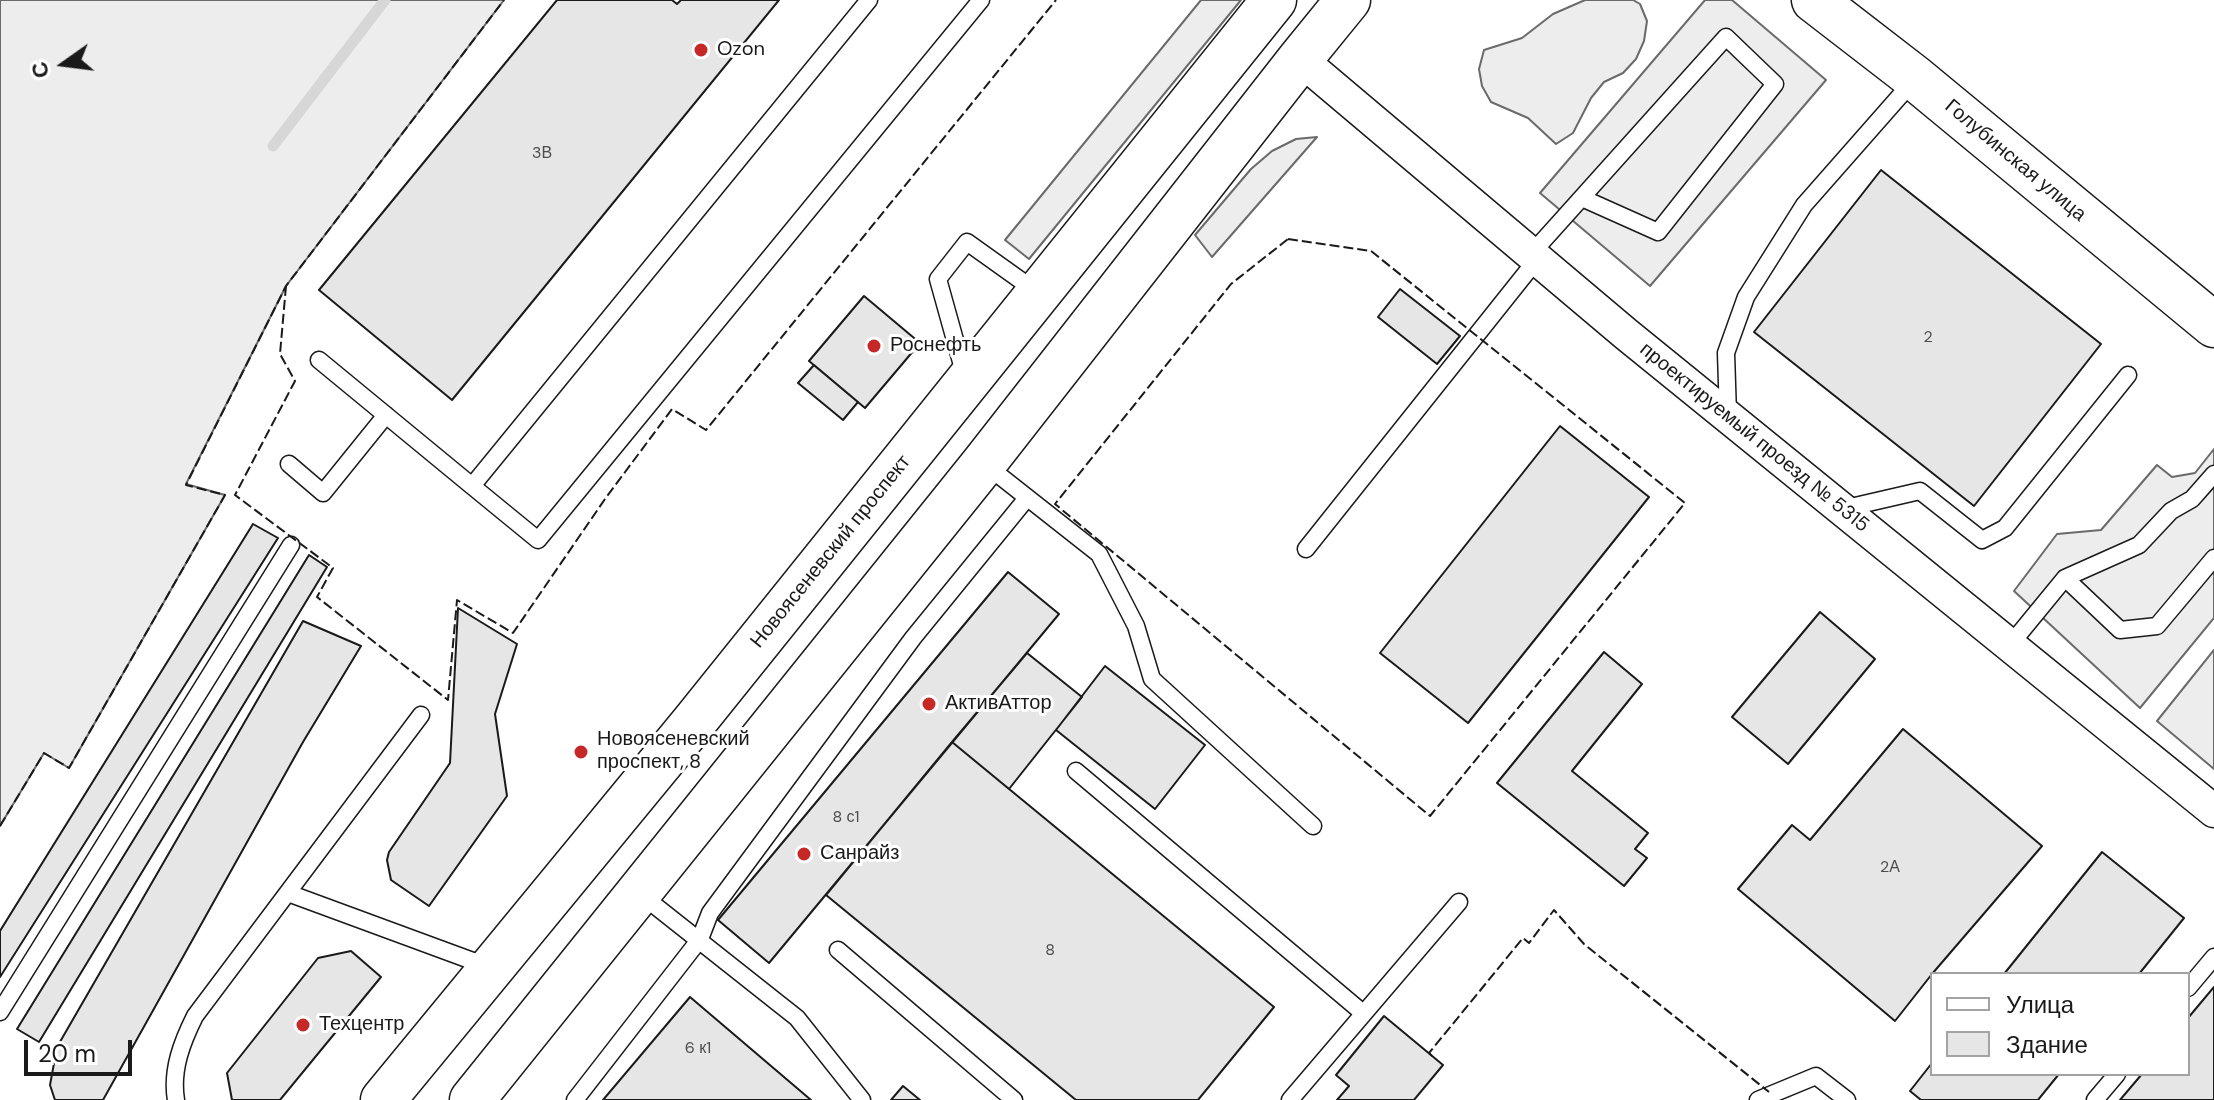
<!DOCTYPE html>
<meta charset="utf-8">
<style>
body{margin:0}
#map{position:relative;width:2214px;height:1100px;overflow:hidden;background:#fff;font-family:"DM Sans",sans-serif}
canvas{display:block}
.legend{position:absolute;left:1930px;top:972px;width:260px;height:104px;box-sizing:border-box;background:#fff;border:2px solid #a3a3a3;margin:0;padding:10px 14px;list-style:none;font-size:24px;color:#1a1a1a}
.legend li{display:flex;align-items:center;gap:16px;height:40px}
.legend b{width:40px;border:2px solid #a3a3a3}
.north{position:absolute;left:24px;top:24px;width:80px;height:80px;-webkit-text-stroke:6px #fff;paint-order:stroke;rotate:256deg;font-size:22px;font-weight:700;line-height:32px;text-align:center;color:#1a1a1a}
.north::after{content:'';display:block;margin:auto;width:28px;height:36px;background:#1a1a1a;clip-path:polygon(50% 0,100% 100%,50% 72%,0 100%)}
.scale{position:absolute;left:24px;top:1040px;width:108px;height:36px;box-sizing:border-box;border:4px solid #1a1a1a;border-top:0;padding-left:10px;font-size:24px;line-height:28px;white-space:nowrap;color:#1a1a1a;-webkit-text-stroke:6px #fff;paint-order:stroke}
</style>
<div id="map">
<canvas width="2214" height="1100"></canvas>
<ul class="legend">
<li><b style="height:10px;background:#fff"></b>Улица</li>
<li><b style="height:22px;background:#e6e6e6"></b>Здание</li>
</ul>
<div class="north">С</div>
<div class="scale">20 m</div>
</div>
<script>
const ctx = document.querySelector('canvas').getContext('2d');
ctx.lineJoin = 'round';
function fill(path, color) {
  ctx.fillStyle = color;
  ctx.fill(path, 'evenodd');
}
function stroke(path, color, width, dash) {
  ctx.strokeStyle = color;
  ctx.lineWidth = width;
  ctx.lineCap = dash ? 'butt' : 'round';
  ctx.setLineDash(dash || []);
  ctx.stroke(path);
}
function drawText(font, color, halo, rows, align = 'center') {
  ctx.font = font + ' "DM Sans",sans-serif';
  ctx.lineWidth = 6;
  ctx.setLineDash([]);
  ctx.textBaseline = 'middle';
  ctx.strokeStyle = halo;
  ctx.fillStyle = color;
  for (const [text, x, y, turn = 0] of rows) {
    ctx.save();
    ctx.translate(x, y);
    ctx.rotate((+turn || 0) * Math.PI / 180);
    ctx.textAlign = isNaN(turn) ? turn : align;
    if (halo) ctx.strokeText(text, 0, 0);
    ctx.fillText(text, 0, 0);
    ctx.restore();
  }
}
const built = new Path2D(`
 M0,0H504L286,286L186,484L225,495L69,768L44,753L0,826Z
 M1201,0H1241L1029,259L1005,240Z
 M1585,0H1633L1640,4L1647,21L1644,41L1636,59L1623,73L1604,82L1591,98L1573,133L1556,144L1528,118L1491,102L1482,86L1479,69L1484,50L1522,38L1553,14Z
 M1705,0H1732L1826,80L1650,286L1540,193Z
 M1317,137L1212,257L1195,235L1251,169L1272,151L1296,139Z
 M2214,449V618L2140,708L2014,591L2057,534L2101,530L2157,465L2172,477L2195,473Z
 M2214,650V769L2157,721Z`);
fill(built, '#ededed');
stroke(built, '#6a6a6a', 2);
stroke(new Path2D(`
 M273,146L385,0`), '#d7d7d7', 11);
const building = new Path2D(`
 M557,0H672L677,4L681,0H779L452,400L319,290Z
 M1881,170L2101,344L1974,506L1754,332Z
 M1400,289L1460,336L1437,364L1378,317Z
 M864,296L920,343L865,408L809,361Z
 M814,365L858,402L843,420L798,383Z
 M1560,426L1649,497L1468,723L1380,653Z
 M253,524L278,538L0,977V931Z
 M309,555L327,567L39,1042L17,1029Z
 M1008,572L1059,614L769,963L718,920Z
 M458,608L517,644L495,714L507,796L429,906L391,880L387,860L389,852L450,763Z
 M1820,612L1875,659L1788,764L1732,717Z
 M303,621L361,646L303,742L103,1100H55L50,1085L57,1047Z
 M1604,652L1642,684L1572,771L1648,833L1635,849L1647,858L1624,886L1497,783Z
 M1027,653L1082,697L1009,789L952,742Z
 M1105,666L1205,745L1155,809L1056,730Z
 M1903,729L2042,846L1932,974L1895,1021L1738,889L1792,825L1810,840Z
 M952,742L1274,1007L1198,1100H1076L826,895Z
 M2102,852L2184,918L2139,974H2004Z
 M351,951L381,977L280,1100H232L227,1073L318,958Z
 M2214,987V1100H2120L2142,1074H2188V1018Z
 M690,997L811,1100H603Z
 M1384,1016L1443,1065L1414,1100H1337L1349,1086L1336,1075Z
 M1932,1063V1074H2059L2038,1100H1921L1910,1091Z
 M903,1086L920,1100H891Z`);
fill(building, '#e6e6e6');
stroke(building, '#1a1a1a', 2);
const lane = new Path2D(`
 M869,0L472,486L538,540L981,0
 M1532,253L1726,37L1775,84L1658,232L1582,198
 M319,360L472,486
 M965,376L938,279L967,242L1037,292
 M1728,415L1726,353L1746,297L1804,205L1914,80
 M289,464L323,493L386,415
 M986,465L1099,554L1136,626L1152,679L1313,826
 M1842,509L1920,491L1982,540L2005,528L2128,375
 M1306,549L1538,258
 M2065,578L2120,630L2157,626L2214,558
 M2010,645L2065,578L2139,545L2171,511L2192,499L2214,474
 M1076,771L1363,1013
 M288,893L489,967
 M639,893L797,1018L862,1100
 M838,950L1014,1100
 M2188,988L2214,957
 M0,1012L291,545
 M176,1100C171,1070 182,1042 195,1016L421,715
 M575,1100L700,939L710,913L913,638L1027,498
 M1290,1100L1459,902
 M1758,1100L1816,1076L1847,1100
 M2095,1100L2117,1074`);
const street = new Path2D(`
 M1300,59L1626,334L2214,811`);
const secondary = new Path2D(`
 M1814,0L1915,78L2214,325
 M383,1100L694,722L1274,0
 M472,1100L984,463L1300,59L1348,0`);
stroke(lane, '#1a1a1a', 19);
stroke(street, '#1a1a1a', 35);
stroke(secondary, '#1a1a1a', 47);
stroke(lane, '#fff', 16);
stroke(street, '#fff', 32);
stroke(secondary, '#fff', 44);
stroke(new Path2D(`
 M1288,239L1371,251L1685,503L1430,816L1055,504L1231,284Z
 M286,286L280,354L295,381L235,495L333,568L317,597L448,700L457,600L513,633L605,499L672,409L706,430L1056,0
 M0,826L44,753L69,768L225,495L186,485L286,286L504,0
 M1432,1056L1429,1053L1523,938L1529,943L1554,910L1584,944L1769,1092`), '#1a1a1a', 2, [10, 4]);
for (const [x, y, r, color] of [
 [701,50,8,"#c62828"],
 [874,346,8,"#c62828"],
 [929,704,8,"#c62828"],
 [581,752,8,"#c62828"],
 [804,854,8,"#c62828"],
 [303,1025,8,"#c62828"]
]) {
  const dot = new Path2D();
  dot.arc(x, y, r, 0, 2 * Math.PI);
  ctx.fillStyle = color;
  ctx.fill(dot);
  stroke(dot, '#fff', 3);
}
drawText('16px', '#4d4d4d', null, [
 ["3В",542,154],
 ["2",1928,338],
 ["8 с1",846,818],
 ["2А",1890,868],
 ["8",1050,951],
 ["6 к1",698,1049]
]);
drawText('20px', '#1a1a1a', '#fff', [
 ["Ozon",717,50],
 ["Роснефть",890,346],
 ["АктивАттор",945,704],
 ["Новоясеневский",597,740],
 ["проспект, 8",597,763],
 ["Санрайз",820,854],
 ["Техцентр",319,1025]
], 'left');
drawText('20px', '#1a1a1a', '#fff', [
 ["Голубинская улица",2015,161,40],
 ["проектируемый проезд № 5315",1754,438,39],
 ["Новоясеневский проспект",831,552,-51]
]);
</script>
